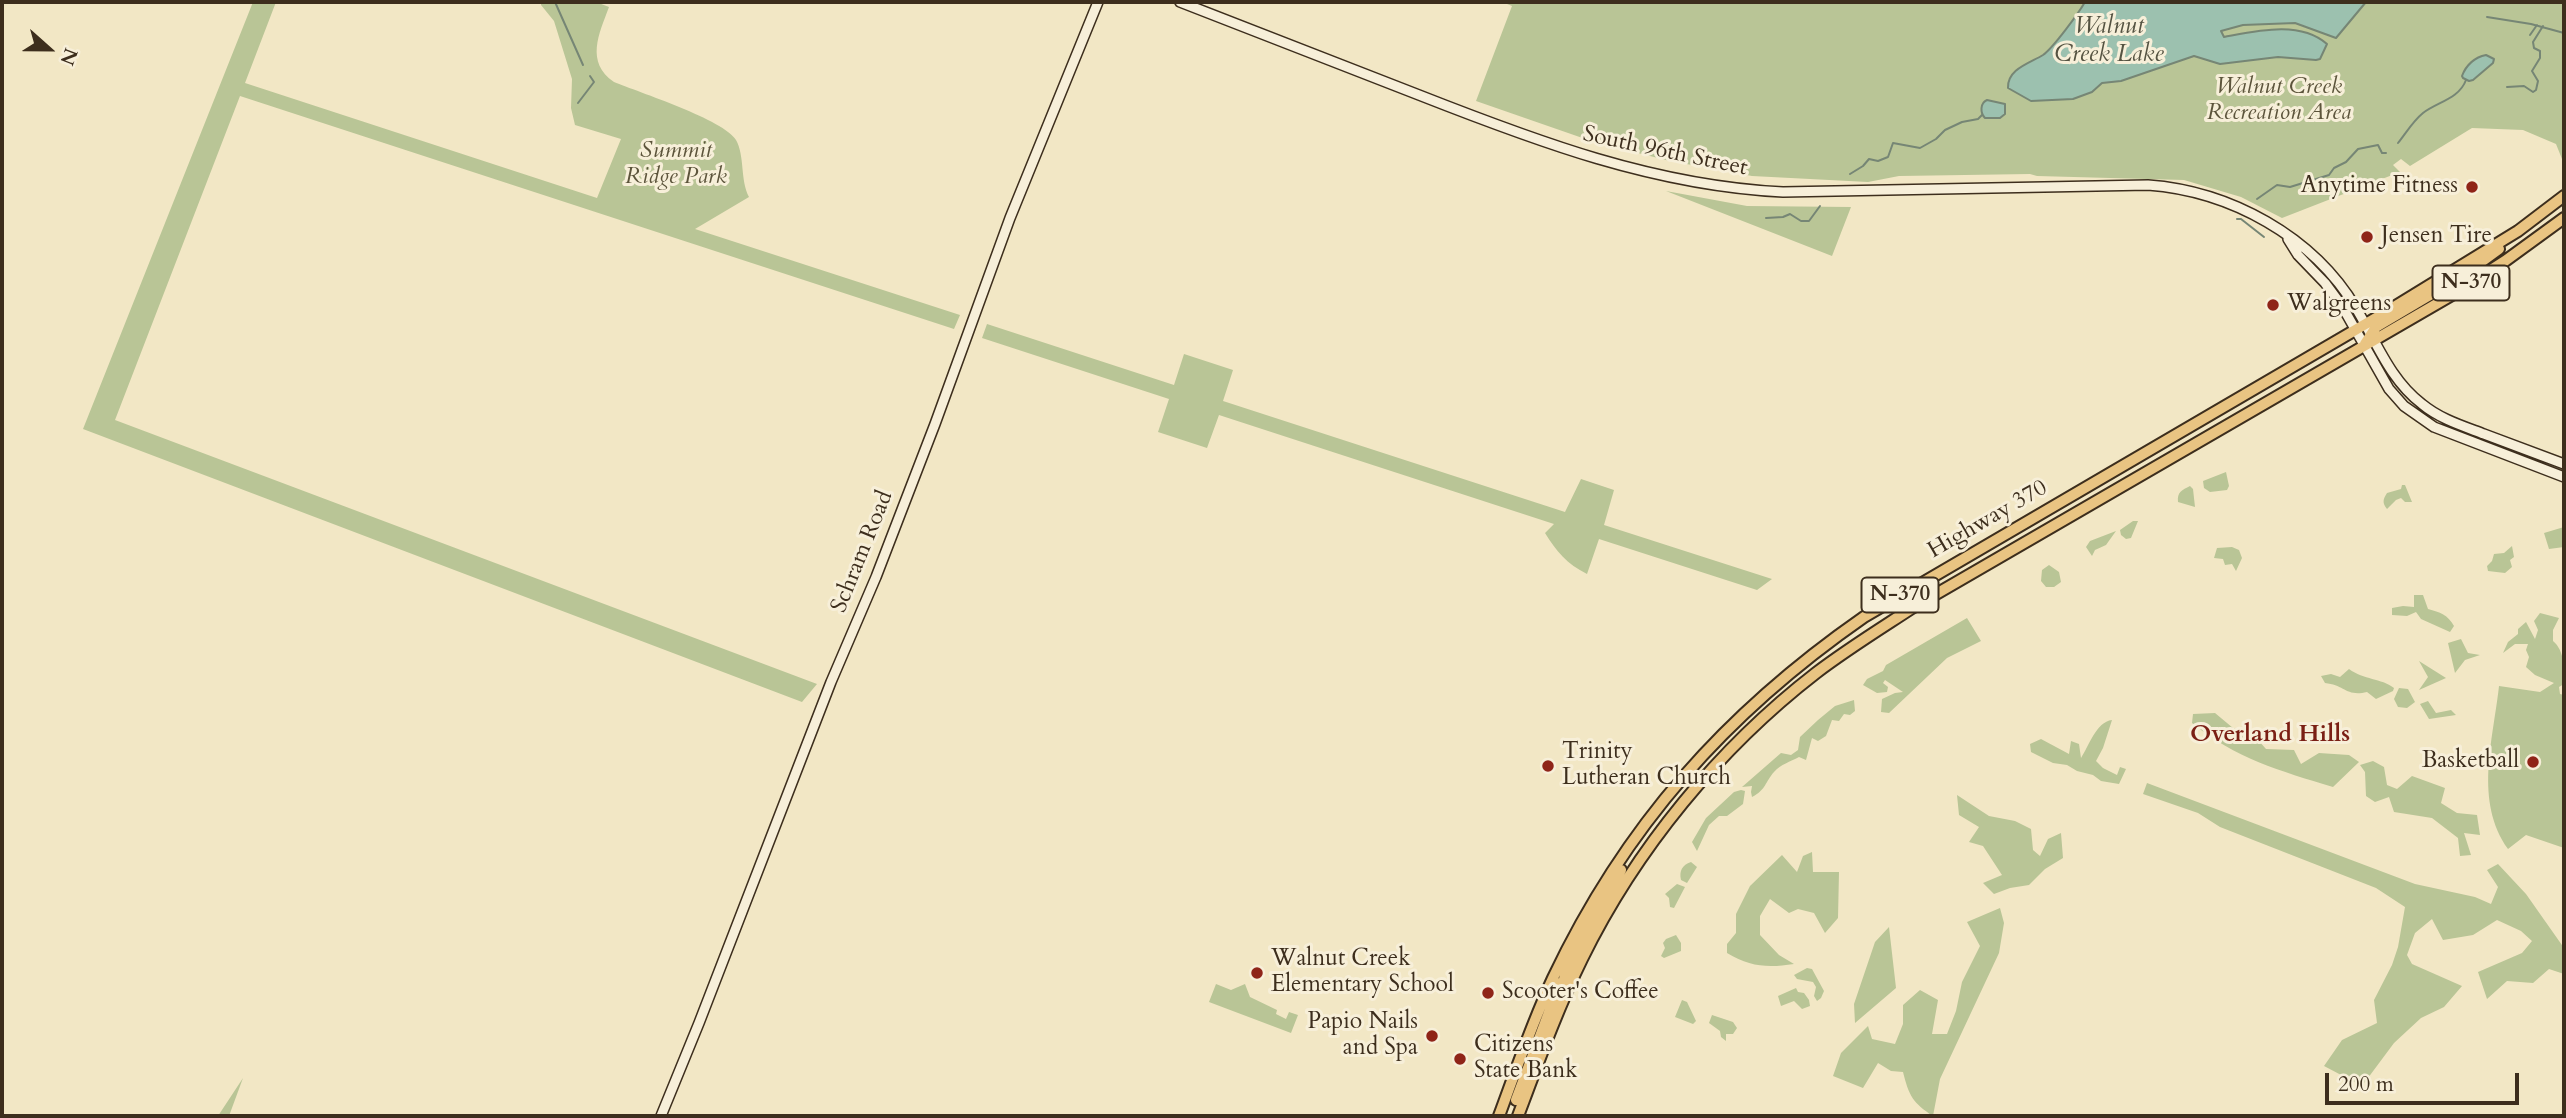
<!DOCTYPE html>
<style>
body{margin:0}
#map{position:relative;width:2566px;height:1118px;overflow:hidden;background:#f2e7c5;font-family:Cardo,serif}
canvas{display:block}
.frame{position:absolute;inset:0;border:4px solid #3d2e1d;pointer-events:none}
.north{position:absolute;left:14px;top:14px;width:70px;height:70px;-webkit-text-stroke:5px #f7efd9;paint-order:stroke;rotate:111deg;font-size:19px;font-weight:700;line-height:28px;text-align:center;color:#3d2e1d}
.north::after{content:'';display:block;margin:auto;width:24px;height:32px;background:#3d2e1d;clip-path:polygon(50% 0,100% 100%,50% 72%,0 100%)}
.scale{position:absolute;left:2325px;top:1073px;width:194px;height:32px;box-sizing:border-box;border:4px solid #3d2e1d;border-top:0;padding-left:9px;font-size:21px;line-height:24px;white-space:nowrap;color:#3d2e1d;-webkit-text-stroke:5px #f7efd9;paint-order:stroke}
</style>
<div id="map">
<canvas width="2566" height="1118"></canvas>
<div class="frame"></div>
<div class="north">N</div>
<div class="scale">200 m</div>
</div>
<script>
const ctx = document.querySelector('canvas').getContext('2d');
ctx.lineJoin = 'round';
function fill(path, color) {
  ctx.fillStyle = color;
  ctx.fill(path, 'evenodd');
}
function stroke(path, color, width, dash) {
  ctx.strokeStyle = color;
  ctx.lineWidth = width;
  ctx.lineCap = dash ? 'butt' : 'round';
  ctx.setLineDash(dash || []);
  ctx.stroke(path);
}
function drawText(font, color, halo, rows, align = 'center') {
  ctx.font = font + ' Cardo,serif';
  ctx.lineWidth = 6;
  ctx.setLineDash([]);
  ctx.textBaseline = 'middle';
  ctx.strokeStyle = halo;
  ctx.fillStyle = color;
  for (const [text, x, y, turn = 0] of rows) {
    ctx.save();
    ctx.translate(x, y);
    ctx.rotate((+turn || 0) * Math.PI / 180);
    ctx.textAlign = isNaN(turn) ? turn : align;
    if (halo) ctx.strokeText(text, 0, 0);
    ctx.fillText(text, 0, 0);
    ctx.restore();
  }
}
fill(new Path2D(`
 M253,2H276L245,83L597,198L621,139L575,125L571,108L572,79L554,21L541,5V2H596L609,7C599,34 585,62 614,82C638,92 725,120 736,140C745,156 740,180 749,197L695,229L960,315L954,329L240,96L115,420L817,684L802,702L83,429Z
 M1502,2H2564V164L2556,144L2523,130L2472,128L2410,166L2401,159L2393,165L2400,172L2282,218L2241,197L2184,180L2037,176L2030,174L1899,176L1868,182L1752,176L1670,161L1594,142L1476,101L1512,6Z
 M1666,191L1747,206L1851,207L1832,256Z
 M987,324L1174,385L1184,354L1233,370L1223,401L1565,512L1581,479L1614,490L1604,525L1772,579L1757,590L1599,539L1587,574C1567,564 1556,551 1545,533L1554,524L1219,415L1207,448L1158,432L1169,399L982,338Z
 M2226,472L2229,486L2227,490L2210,492L2204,488L2203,481Z
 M2402,485H2405L2412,502H2405L2401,498L2396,500L2387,509C2382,503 2383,499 2387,493L2401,489Z
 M2190,486L2193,489L2195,507L2178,502C2177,492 2182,490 2190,486Z
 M2133,521H2138L2131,538L2126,539L2121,535L2120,530Z
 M2564,527V547L2549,549L2544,533Z
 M2116,531L2106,545L2095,550L2092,556L2086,547L2090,541Z
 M2512,546L2514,557L2510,560L2512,567L2505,573L2488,571L2487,566L2492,561L2494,554L2504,553Z
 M2232,547L2239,550L2242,558L2236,571L2232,564L2225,565L2223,559L2214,558L2217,548Z
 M2049,565L2059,572L2061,582L2054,587H2046L2041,581L2042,570Z
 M2414,595H2423L2428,609C2440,612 2448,615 2454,626L2450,632L2421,619L2416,612L2407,616L2392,615V608L2403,606L2414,607Z
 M2540,613L2559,618L2553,630V641C2565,651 2564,669 2564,684L2559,687L2560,694L2564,695V848L2526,835L2508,849C2474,801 2493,741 2499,686L2540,692L2554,683L2535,675L2526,667L2529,657L2526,650L2528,644H2515L2503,653L2508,642L2518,634V629L2526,622L2535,639L2538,630L2534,621Z
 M1967,618L1981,641L1947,658L1889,713L1881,712L1882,699L1895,693L1903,692L1885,680L1883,683L1888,687L1887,692L1877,693L1863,685L1867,679L1883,671L1886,665Z
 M2461,639L2468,653L2480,655L2465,660L2455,673L2448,643Z
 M2419,661L2446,678L2419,690L2428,677Z
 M2349,669C2364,680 2381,678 2394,688L2393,691L2376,699L2367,692C2346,697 2345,685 2325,683L2321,676L2331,674L2340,677Z
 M2399,688L2408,689L2415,702L2407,708L2398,707L2394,699Z
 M1854,700L1855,711L1850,715L1844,714L1839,721L1832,720L1826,736L1818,741L1812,738L1806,760L1799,757C1790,762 1781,764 1774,772C1765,782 1766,790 1752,797L1751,792L1752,786L1742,787L1781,753L1791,755L1798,750L1800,737L1818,720L1835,706Z
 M2428,701L2436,713L2451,710L2456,715L2429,719L2420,704Z
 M2215,713L2233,728L2250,731L2266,749L2294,750L2301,764L2319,753L2349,755L2359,762L2333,787C2280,771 2235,758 2192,723L2193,714Z
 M2112,720L2103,748L2096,761L2103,768L2117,775L2120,767L2126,769L2119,784L2101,781L2093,775L2077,771L2067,765L2053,763L2031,752L2030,744L2041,739L2069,754L2071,741L2079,744L2081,758C2089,746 2096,722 2112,720Z
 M2373,761L2384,767L2387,785L2397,789L2412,776L2445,788L2441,803L2457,813L2477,815L2480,835L2464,833L2471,855L2460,856L2458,838L2432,818L2394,812L2389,797L2375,802L2366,796L2365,772L2360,765Z
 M2147,783L2415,884L2475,897L2491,904L2498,887L2487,870L2498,864L2526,894L2564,948V974L2549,969L2533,983L2507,981L2487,999L2478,972L2522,953L2532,941L2521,931L2497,920L2473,935L2443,940L2432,919L2415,933L2407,955L2412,964L2462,986L2444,1007L2421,1018L2394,1043L2362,1086L2324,1066L2342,1040L2377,1023L2374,1000L2392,965L2398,947L2405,907L2376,888L2220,827L2198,813L2143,794Z
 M1741,790L1745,791L1743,804L1727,816H1719L1709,825L1697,851L1692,842L1706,818L1734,792Z
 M1957,795L1989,816L2015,821L2031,829L2033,850L2040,856L2048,839L2061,833L2063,858L2045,869L2029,885L2010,888L1994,894L1983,883L2002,875L1983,846L1969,842L1979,827L1959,815Z
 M1812,852L1813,872H1839L1838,918L1825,933L1814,913L1798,909L1789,913L1770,899L1760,916V935L1779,955L1794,964C1768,968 1750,967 1727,953V944L1736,933V914L1750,886L1782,855L1797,872L1803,856Z
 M1691,862L1697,867L1687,883L1681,880C1679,871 1682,865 1691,862Z
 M1677,884L1685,887L1674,908L1670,907L1669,898L1665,894Z
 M2000,908L2004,923L1999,953L1940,1079L1933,1116C1913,1103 1909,1096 1903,1072L1891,1071L1878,1063L1863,1088L1833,1076L1841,1053L1868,1026L1872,1039L1895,1044L1903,1024V1005L1920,990L1938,1000L1932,1034H1947L1956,1011L1962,982L1980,946L1967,922Z
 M1889,927L1896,988L1855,1023L1854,1004L1875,942Z
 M1676,935L1681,943V951L1664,958L1661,956L1665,948L1663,943L1666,939Z
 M1807,968L1812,969L1824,991L1821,998L1817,1001L1814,996L1816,987L1813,982L1797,979L1794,975Z
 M1216,984L1231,990L1245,984L1250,997L1277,1010L1276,1014L1286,1019L1289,1012L1298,1015L1291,1033L1209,1002Z
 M1796,988L1798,992L1804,993L1809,1000L1810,1006L1802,1009L1794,1001L1781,1006L1778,996Z
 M1682,1000L1687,1002L1696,1021L1693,1024L1675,1017Z
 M1712,1015L1733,1022L1737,1028L1733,1034H1726V1041L1721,1037L1720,1031L1709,1023Z
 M243,1078L229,1116H218Z`), '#b9c596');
const water = new Path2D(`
 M2085,2H2366L2336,38L2295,23L2243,25L2221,31L2224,37C2256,31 2300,20 2327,44L2320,59L2316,60L2278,57L2220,64L2194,56L2121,81L2102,83L2092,92L2073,99L2031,101L2008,88C2007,69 2030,63 2043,55C2053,48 2078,14 2085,2Z
 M2486,55L2494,59L2493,63L2473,80L2469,81L2463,78L2462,76C2466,65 2475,57 2486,55Z
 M1987,100L2005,104V114L2000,118H1985C1980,113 1980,103 1987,100Z`);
fill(water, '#9cc1af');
stroke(water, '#768675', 2);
stroke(new Path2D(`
 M555,2L583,65
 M2487,17L2531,24L2564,33
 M2530,35L2537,25
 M2507,87L2524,86L2533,92L2536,90L2538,81L2532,71L2540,58V51L2534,48L2533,42L2543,26
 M578,103L594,82L590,76
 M2398,143C2406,133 2413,121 2423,113C2437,102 2459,99 2466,80
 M1850,174L1863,166L1869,159L1878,161L1888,157L1893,143L1920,148L1936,139L1945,130L1962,122L1978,119L1982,115
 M2257,199L2277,185L2290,187L2329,175L2334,168L2346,162L2358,149L2378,145L2382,153H2386
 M1766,218L1783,217L1790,214L1801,221H1809L1820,206
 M2237,219H2241L2264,237`), '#768675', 2);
const secondary = new Path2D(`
 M1180,2C1259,33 1339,64 1419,95C1536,141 1655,186 1783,192L2148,185C2230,191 2313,236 2356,308C2376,341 2390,380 2422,404C2440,419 2463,426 2484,434C2511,444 2538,454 2564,464
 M2288,239L2298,255L2325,283L2342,306L2389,389L2404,406L2434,427L2564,477
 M661,1116L699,1023L831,682L876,577L935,424L1010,218L1098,2`);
const highway = new Path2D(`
 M2365,344L2376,327L2462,276L2499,249
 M1568,988L1564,979L1567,968L1621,870
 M1516,1100L1554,999L1557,983
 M1499,1116C1516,1070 1532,1023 1553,978C1625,826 1726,713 1864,617L2381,315L2518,231L2564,196
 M1518,1116C1538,1063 1557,1010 1582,959C1636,849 1719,748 1816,673C1846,650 1880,629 1912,608L2452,295L2505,261L2564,218`);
stroke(secondary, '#3d2e1d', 12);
stroke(highway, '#3d2e1d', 14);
stroke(secondary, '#f7efd9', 9);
stroke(highway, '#e9c482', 10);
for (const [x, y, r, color] of [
 [2472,187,7,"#8f2418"],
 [2367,237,7,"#8f2418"],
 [2273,305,7,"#8f2418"],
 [2533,762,7,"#8f2418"],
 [1548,766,7,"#8f2418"],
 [1257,973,7,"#8f2418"],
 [1488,993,7,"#8f2418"],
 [1432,1036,7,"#8f2418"],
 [1460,1059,7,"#8f2418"]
]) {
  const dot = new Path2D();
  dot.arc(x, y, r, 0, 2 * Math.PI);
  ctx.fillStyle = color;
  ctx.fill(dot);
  stroke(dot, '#f7efd9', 2.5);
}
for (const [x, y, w] of [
 [2471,283,77],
 [1900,595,77]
]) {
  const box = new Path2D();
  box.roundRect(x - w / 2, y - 17.5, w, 35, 5);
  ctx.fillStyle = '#f7efd9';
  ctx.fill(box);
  stroke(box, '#3d2e1d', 2);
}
drawText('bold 21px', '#3d2e1d', null, [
 ["N-370",2471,283],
 ["N-370",1900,595]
]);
drawText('italic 23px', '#5c543b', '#f7efd9', [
 ["Walnut Creek",2279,88],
 ["Recreation Area",2279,114],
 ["Summit",676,152],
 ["Ridge Park",676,178]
]);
drawText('23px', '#3d2e1d', '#f7efd9', [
 ["South 96th Street",1665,152,12],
 ["Highway 370",1988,520,-30],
 ["Schram Road",863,552,-68]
]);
drawText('23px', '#3d2e1d', '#f7efd9', [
 ["Anytime Fitness",2458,187,"right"],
 ["Jensen Tire",2381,237],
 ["Walgreens",2287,305],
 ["Trinity",1562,753],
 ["Lutheran Church",1562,779],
 ["Basketball",2519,762,"right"],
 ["Walnut Creek",1271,960],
 ["Elementary School",1271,986],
 ["Scooter's Coffee",1502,993],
 ["Papio Nails",1418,1023,"right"],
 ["and Spa",1418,1049,"right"],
 ["Citizens",1474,1046],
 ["State Bank",1474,1072]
], 'left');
drawText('italic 24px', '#555342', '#f7efd9', [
 ["Walnut",2109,27],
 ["Creek Lake",2109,55]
]);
drawText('bold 24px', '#7a1f14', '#f7efd9', [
 ["Overland Hills",2270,735]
]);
</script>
